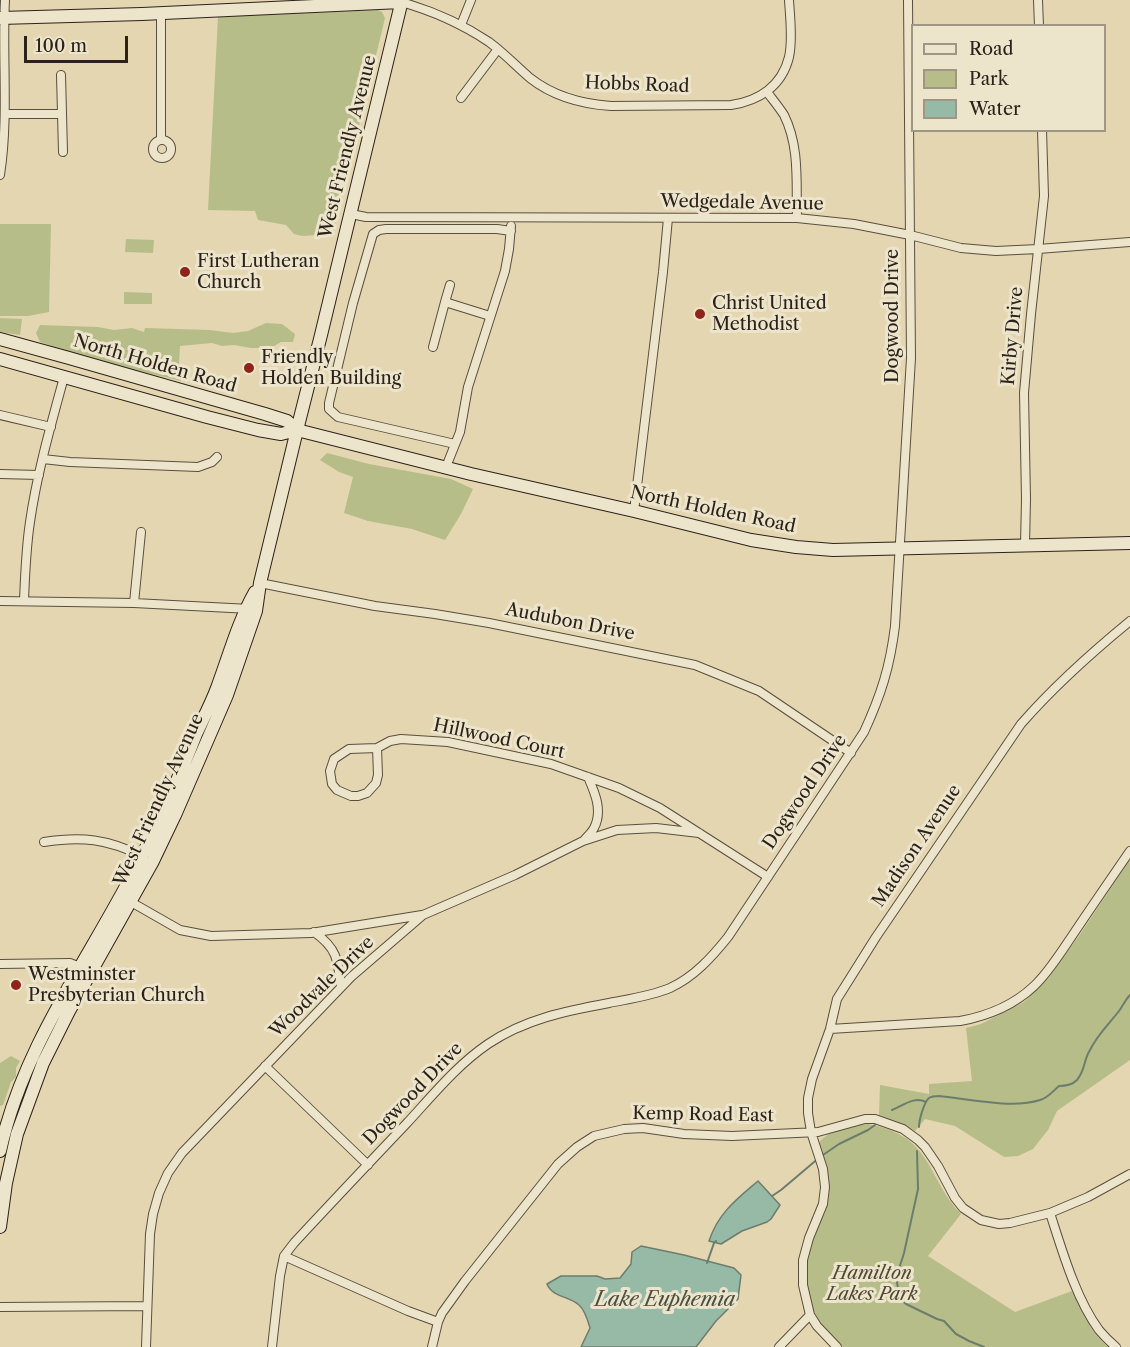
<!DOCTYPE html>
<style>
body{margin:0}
#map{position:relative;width:1130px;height:1347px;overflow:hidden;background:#e4d6b0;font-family:"Libre Caslon Text",serif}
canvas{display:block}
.legend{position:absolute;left:911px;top:24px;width:195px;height:108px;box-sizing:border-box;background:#ede4cc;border:2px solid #a09684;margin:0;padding:8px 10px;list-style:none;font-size:18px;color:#2c2219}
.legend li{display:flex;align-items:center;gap:12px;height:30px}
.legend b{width:30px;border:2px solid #a09684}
.scale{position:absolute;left:24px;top:36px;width:104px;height:27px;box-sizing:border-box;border:3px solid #2c2219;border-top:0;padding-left:8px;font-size:18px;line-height:21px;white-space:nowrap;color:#2c2219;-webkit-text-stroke:4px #ede4cc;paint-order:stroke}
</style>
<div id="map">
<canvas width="1130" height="1347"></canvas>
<ul class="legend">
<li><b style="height:8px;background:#ede4cc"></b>Road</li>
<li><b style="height:16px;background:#b7bd89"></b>Park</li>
<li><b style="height:16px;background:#97baa6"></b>Water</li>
</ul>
<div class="scale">100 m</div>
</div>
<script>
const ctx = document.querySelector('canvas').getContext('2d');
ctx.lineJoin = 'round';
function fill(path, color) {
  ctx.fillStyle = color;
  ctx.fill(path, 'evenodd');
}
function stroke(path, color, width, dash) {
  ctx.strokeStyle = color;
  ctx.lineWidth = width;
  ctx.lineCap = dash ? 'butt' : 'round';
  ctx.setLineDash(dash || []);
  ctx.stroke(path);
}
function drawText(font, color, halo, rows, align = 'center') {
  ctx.font = font + ' "Libre Caslon Text",serif';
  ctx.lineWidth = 6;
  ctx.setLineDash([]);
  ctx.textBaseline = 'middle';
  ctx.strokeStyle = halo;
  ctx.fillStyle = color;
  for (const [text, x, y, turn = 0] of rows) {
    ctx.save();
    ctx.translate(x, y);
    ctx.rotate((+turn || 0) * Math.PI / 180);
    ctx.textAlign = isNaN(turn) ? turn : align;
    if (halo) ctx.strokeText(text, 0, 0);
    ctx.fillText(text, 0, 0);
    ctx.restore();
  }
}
fill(new Path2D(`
 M378,10L382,12L385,18L333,234L302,236L294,234L286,225L258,220L255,211L208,210L218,17Z
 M0,224H51L49,312L28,316H0Z
 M126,239L154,240L153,253L125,252Z
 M124,292L152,293V304H124Z
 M0,318L22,319L20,335L0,332Z
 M266,323L282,324L295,334L293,342H281L271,348H251L234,345L222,346L212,343L180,346L179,364L181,381L95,361L40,342L36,333L40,325L98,327L114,330L132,328L144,332L145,328L210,330L233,333L248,331Z
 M327,453L369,464L451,479L473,489L461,514L445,540L412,529L368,521L344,513L353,477L339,472L320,460Z
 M1130,859V1060L1057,1111L1048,1130L1033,1149L1018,1156L1004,1157L955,1126L925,1119L915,1131L902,1124L879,1115L880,1085L929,1094V1084L972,1081L966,1028L981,1024L1024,1002L1048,978L1081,933Z
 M11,1056L20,1061L16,1068V1077L11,1082L3,1105L0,1106V1063Z
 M868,1124C933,1136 925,1175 961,1214L928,1256L1015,1312L1072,1291C1081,1312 1091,1332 1108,1347H843C835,1340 827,1332 821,1323C804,1300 803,1266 812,1240C816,1228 824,1218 827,1206C832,1184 825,1164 819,1143C825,1131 855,1125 868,1124Z`), '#b7bd89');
const water = new Path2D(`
 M758,1181L780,1205L771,1219L767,1222L742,1231L721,1244L709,1241C718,1213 737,1199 758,1181Z
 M641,1246L684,1255L734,1268L741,1275L738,1299L716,1321L696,1347H581L590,1328C588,1321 585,1310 579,1305C569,1296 552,1297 547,1284L561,1276H597L605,1279L620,1278L631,1264L632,1252Z`);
fill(water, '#97baa6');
stroke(water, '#6c7d6e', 1.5);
stroke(new Path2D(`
 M892,1110C904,1105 915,1096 926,1102
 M919,1127C919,1120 924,1102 929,1098C932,1096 936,1096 939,1096C968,1099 1012,1109 1040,1100C1048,1098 1053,1091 1059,1086C1066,1086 1072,1085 1077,1080C1086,1069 1083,1061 1090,1050C1097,1035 1109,1024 1119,1011C1123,1006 1125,1000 1130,995
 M917,1151L918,1189L904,1253L898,1272L897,1282L899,1296L901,1300L906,1304L937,1319L944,1321L956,1334L969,1341L984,1347
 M772,1196L781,1190L820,1157L839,1144L868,1130L875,1125
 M707,1263L714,1243L716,1241`), '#6c7d6e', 2);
const street = new Path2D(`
 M1038,0L1039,26
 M401,2C433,11 462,24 489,42C504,53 516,66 530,78C554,97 582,104 611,106L731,105C759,101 782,86 789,57C793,40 790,17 789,0
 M461,25L471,0
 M61,75L63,152
 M767,92C773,100 779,107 784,115C800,147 796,183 797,218
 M461,98L498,49
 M6,114H62
 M161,140V13
 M153 149a9 9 0 1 1 18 0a9 9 0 1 1-18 0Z
 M0,175C9,117 2,58 5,0
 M351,214L366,217L797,218L854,224L910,235L961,248L996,251L1038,249L1130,242
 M445,302L450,285
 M433,347L445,302L490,316
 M0,415L51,427
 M455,444L338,417L329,409V403L353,303L373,234L379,230L386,229H497L511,231
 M43,459L70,462L198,467L212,462L217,457
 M446,467L460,432L468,387L505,271L509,249L511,226
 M0,474L39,475
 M634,511L663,272L668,218
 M1025,545L1026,499L1024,393L1031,314L1044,196L1042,130
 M260,583L375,606L435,614L489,623L695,665L759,691L851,753
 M0,601L134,603L250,609
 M24,601C25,575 26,548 30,522C37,473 51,425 64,377
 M134,603L141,532
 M377,748L378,775L376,783L367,793L358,796H351L337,790L332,784L330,771L334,759L349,749L377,748L390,741L401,739L448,742L551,764L619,788L660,808L768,877
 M585,839C588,836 592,832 594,828C603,811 595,793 588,777
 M44,842C82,836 107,839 142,856
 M131,902L180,930L211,936L311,933L422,915
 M314,932C337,948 338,960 341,987
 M0,964L70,963L85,969
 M830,1029L960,1021C987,1016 1014,1005 1034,986C1048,973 1059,955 1070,939C1090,909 1110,880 1130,851
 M265,1066L368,1165
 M1050,1213C1062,1250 1076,1299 1099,1330C1104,1336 1110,1342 1116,1347
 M284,1256L408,1311L438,1322
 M0,1307L147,1306
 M146,1347L150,1234L153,1214L159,1193L168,1173L182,1153L351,977L423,915L515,875L583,841L617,830L656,828L699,833
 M272,1347L280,1276L284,1256L294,1243C331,1203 369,1163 407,1123C432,1096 457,1065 488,1044C525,1019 566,1011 609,1003C629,999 651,996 670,988C694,977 712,957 728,937L864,732C881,695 890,667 895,626L911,358L908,0
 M432,1347L438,1322L442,1313L465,1281L558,1164L577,1147L594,1136L624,1129L643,1128L684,1134L732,1136L818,1132L865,1119H875L903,1129L918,1140L925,1147L938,1166L955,1198L963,1208L981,1220L999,1224L1010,1223L1050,1213L1088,1197L1130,1174
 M779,1347L810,1315
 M837,1347L817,1326L810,1315L803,1285V1260L809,1238L823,1204L825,1187L823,1169L811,1132L808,1113V1098L812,1079L830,1029L837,999L876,937L1021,724C1054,686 1091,653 1130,621`);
const secondary = new Path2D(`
 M0,18L142,14L401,2
 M0,339L69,358L265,414L287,421L297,430L471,474L634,511L751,540L796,547L833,550L1130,543
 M0,359L207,417L258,430L281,434L297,430
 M0,1151C24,1042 94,953 143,854C163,815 180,775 196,734C203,719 211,704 217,688C229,656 238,622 255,592
 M0,1227L6,1183L17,1134L43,1063L69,1011L153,861L175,815L227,695L256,611L260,583L297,430L321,335L402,0`);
stroke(street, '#5a4f3f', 10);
stroke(secondary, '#2c2219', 14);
stroke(street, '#ede4cc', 8);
stroke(secondary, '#ede4cc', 12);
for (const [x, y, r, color] of [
 [185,272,6,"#8f2418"],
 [700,314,6,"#8f2418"],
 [249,368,6,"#8f2418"],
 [16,985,6,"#8f2418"]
]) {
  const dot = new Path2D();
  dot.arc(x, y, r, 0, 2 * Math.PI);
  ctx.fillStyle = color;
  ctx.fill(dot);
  stroke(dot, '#ede4cc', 2);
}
drawText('18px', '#2c2219', '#ede4cc', [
 ["Hobbs Road",637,85,2],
 ["West Friendly Avenue",348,147,-76],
 ["Wedgedale Avenue",742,203,1],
 ["Dogwood Drive",893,316,-90],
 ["Kirby Drive",1013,336,-85],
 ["North Holden Road",155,364,16],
 ["North Holden Road",713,510,12],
 ["Audubon Drive",570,622,11],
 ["Hillwood Court",499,739,12],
 ["Dogwood Drive",805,792,-56],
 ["West Friendly Avenue",159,800,-65],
 ["Madison Avenue",917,846,-56],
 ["Woodvale Drive",322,987,-44],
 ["Dogwood Drive",413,1094,-46],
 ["Kemp Road East",703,1115,1]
]);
drawText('18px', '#2c2219', '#ede4cc', [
 ["First Lutheran",197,262],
 ["Church",197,283],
 ["Christ United",712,304],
 ["Methodist",712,325],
 ["Friendly",261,358],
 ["Holden Building",261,379],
 ["Westminster",28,975],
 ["Presbyterian Church",28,996]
], 'left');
drawText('italic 18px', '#4f4935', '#ede4cc', [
 ["Hamilton",872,1274],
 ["Lakes Park",872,1295]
]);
drawText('italic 20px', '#4c5043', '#ede4cc', [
 ["Lake Euphemia",665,1300]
]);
</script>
